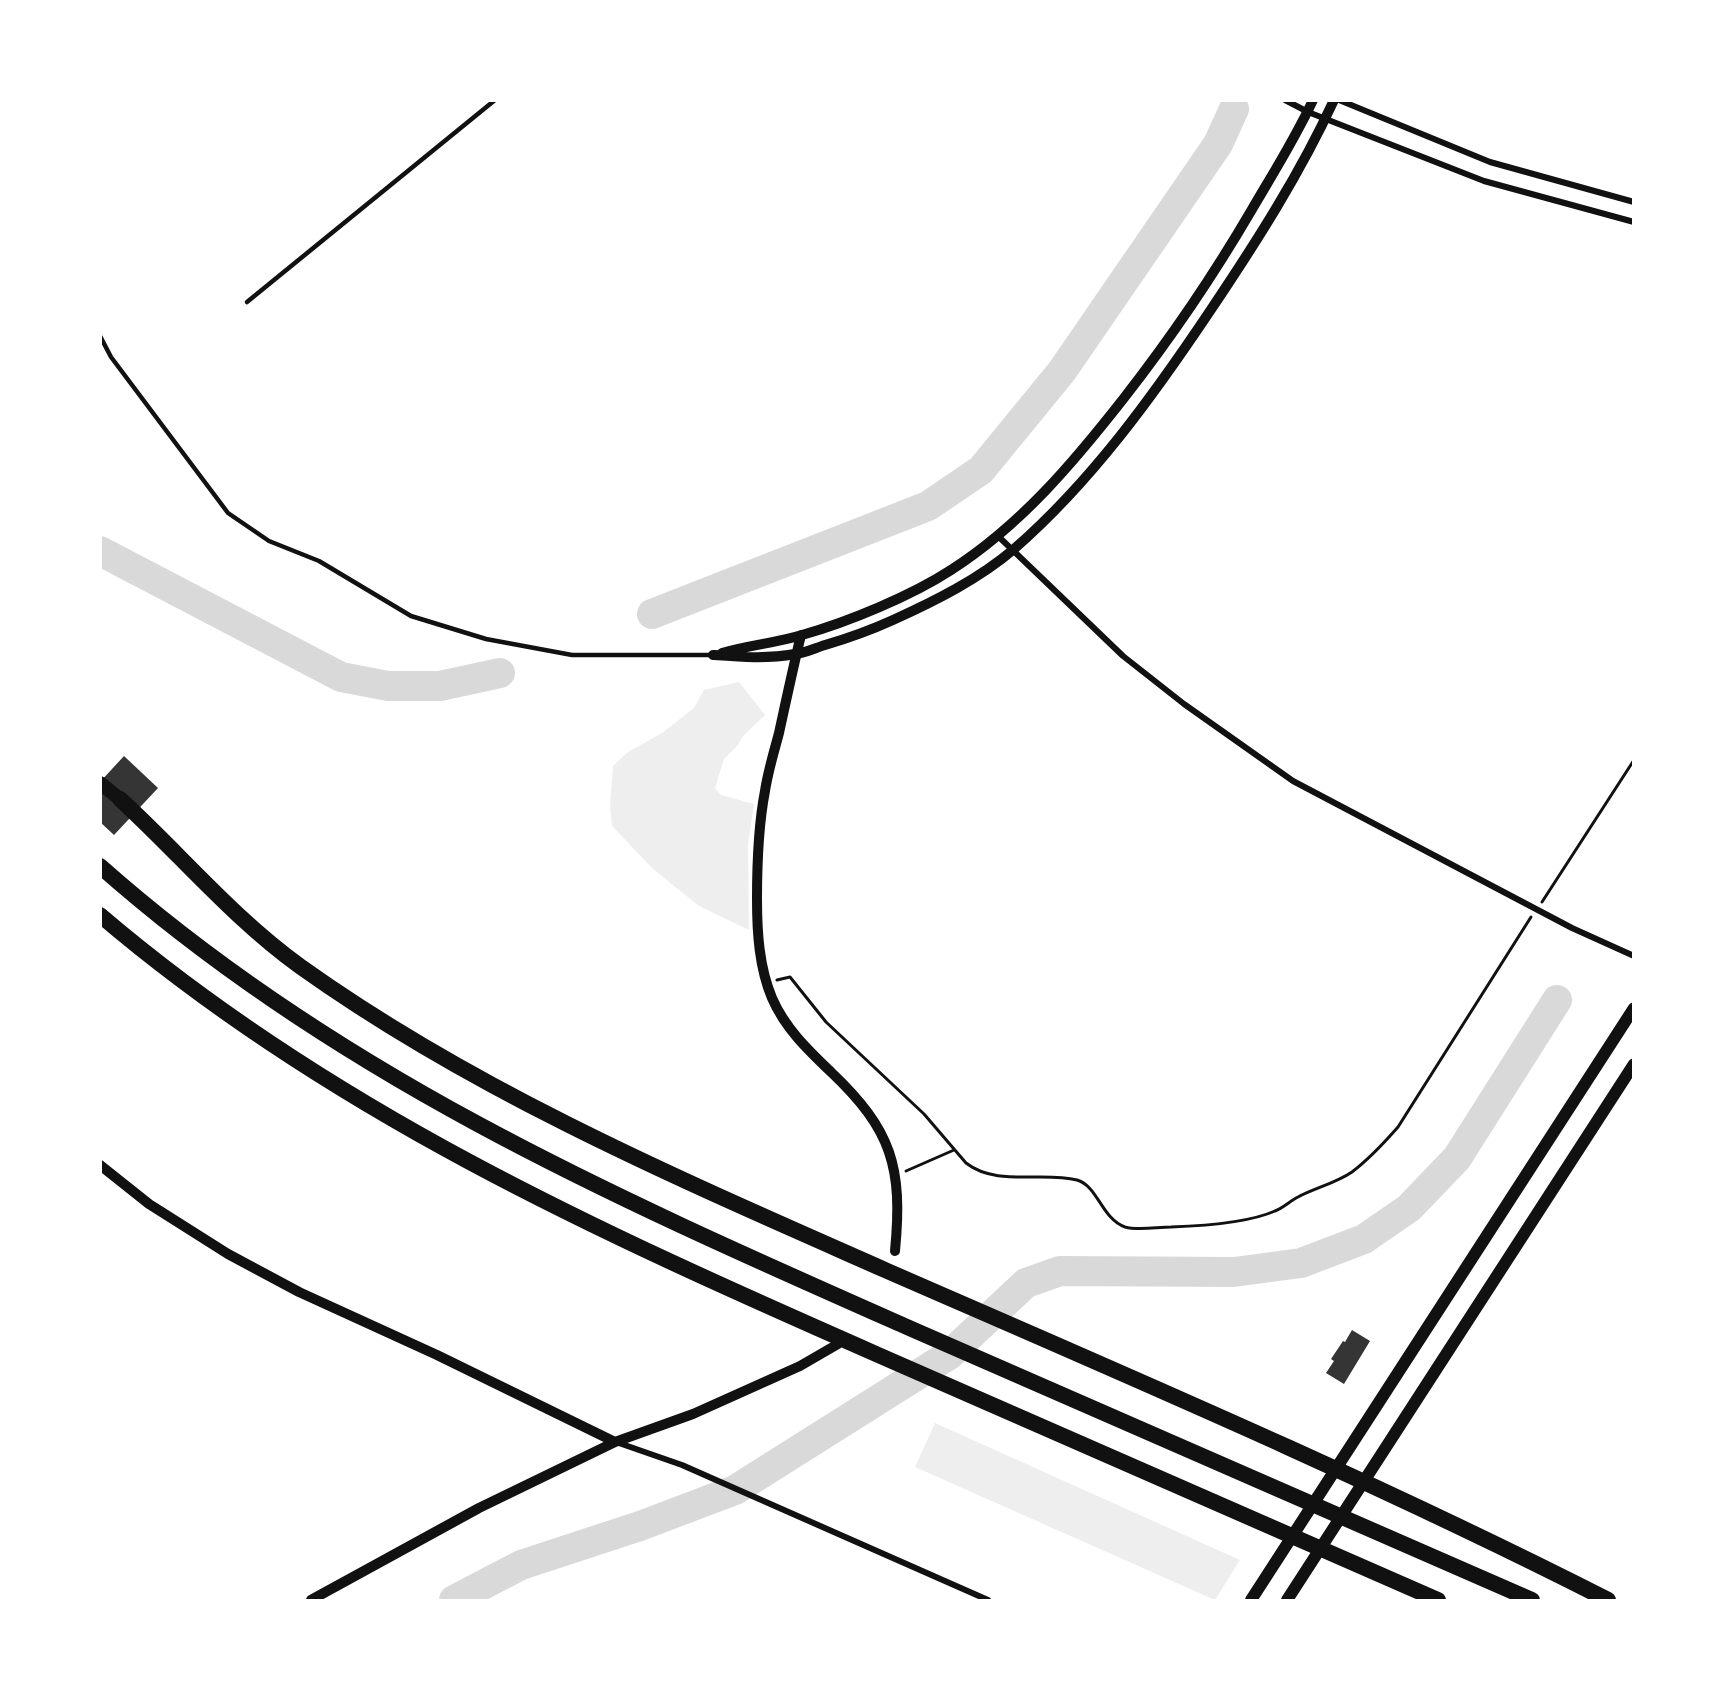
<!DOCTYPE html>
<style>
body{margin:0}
#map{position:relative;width:1734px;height:1701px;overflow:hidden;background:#fff;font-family:Jost,sans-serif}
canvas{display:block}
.frame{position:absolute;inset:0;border:102px solid #fff;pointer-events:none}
</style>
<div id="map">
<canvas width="1734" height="1701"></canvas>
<div class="frame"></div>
</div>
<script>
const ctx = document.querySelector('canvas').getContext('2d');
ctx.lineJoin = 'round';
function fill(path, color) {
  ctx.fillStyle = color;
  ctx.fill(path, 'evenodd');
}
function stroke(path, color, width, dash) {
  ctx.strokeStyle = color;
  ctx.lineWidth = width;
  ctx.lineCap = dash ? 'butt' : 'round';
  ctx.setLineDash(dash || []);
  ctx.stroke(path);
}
fill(new Path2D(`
 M739,682L765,715L743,736L738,745L724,759L715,788L721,795L754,804L748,844L749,930L699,906L653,869L612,826L610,806L613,766L628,752L662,733L694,708L704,690Z
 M935,1423L1240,1560L1215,1600L915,1467Z`), '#eee');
stroke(new Path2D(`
 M100,551L341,677L388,686H440L500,673
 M652,614L928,506L981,470L1062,371L1218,144L1234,109
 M454,1600L521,1565L640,1526L735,1490L949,1355L1026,1283L1060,1271L1234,1272L1301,1263L1364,1239L1409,1208L1457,1158L1557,1000`), '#d9d9d9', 30);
fill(new Path2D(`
 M124,756L158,788L114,835L100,822V782Z
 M1352,1330L1370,1341L1344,1384L1326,1373L1334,1361L1331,1359L1343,1341L1345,1342Z`), '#353535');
stroke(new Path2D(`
 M1542,902L1634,760
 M777,980L790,977L826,1022L924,1114L966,1163C997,1187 1042,1171 1077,1180C1098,1186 1101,1218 1125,1227C1138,1231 1157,1227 1171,1227C1200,1226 1248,1223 1275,1211C1283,1208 1290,1201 1298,1197C1315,1188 1336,1183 1352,1172C1369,1159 1384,1143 1398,1127L1531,917
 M906,1171L954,1150`), '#111', 3);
stroke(new Path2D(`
 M247,302L495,100
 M100,336L111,357L228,513L269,541L319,561L411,616L486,639L572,655H713`), '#111', 4.5);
stroke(new Path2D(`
 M1285,100L1308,112L1484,181L1634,222
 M1339,100L1490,162L1634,202
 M999,537L1123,656L1184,704L1293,781L1572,928L1634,956
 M616,1442L682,1465L988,1600`), '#111', 6);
stroke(new Path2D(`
 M801,635C793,668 786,701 779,733C774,752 768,771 765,791C758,827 757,863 757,899C757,932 759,967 772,998C785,1028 807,1049 831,1072C892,1130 903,1167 895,1251
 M722,653C749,645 776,643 802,635C848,622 911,596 951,570C1021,525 1073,463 1124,398C1170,339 1213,276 1251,211C1272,175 1295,139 1313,100
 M713,655C741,657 768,659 795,654C805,653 815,648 825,645C849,638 871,630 893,620C935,601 979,579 1014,549C1091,482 1153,396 1210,311C1255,244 1300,174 1334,100
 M100,1165L149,1204L228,1254L299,1292L437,1355L615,1442
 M311,1600L479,1508L615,1442L693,1414L800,1366L838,1344`), '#111', 10);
stroke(new Path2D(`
 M1251,1600L1634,1008
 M1287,1600L1634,1064`), '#111', 12);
stroke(new Path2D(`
 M100,783L120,799`), '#111', 14);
stroke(new Path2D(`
 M120,799C181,855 233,918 301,967C479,1094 686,1182 885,1270C1128,1376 1372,1480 1608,1600
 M100,866C338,1077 620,1200 907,1327C1115,1418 1324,1509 1532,1600
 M100,915C331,1112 601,1233 876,1354C1064,1436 1251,1518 1438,1600`), '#111', 16);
</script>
